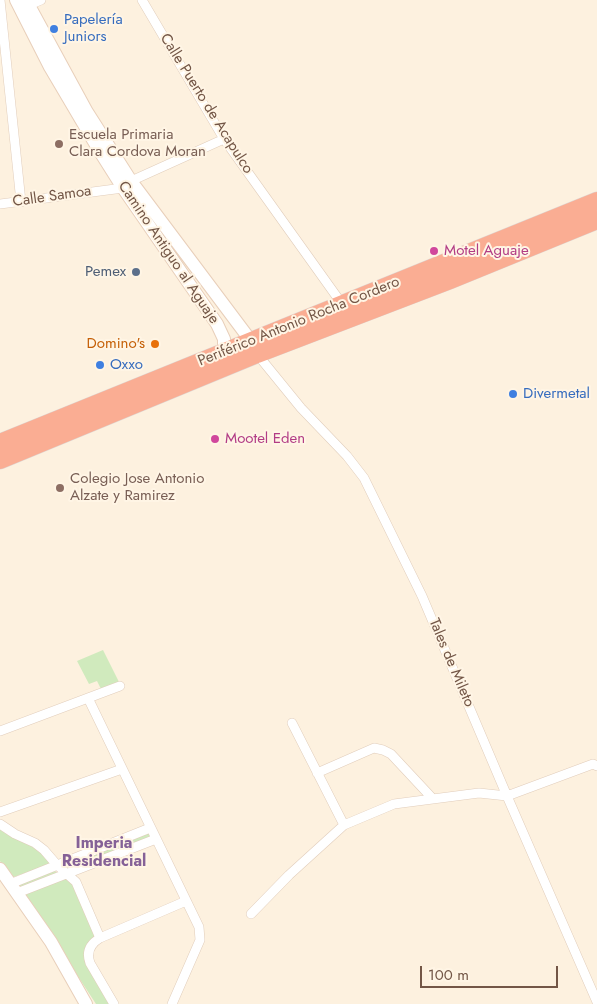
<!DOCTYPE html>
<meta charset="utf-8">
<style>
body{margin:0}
#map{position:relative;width:597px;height:1004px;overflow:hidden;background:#fdf1df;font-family:Jost,sans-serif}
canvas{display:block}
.scale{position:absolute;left:420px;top:966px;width:138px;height:22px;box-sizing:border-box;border:2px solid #735646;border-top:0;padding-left:6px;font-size:15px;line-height:18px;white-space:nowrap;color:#735646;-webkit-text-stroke:4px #fff5e5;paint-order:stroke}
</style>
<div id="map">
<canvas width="597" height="1004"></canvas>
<div class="scale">100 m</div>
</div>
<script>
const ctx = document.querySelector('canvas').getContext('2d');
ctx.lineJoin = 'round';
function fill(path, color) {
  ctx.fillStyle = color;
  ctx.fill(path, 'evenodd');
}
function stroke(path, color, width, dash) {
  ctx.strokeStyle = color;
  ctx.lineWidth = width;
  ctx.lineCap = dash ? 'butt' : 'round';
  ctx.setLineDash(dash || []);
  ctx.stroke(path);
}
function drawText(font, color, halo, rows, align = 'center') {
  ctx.font = font + ' Jost,sans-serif';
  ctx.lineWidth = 4;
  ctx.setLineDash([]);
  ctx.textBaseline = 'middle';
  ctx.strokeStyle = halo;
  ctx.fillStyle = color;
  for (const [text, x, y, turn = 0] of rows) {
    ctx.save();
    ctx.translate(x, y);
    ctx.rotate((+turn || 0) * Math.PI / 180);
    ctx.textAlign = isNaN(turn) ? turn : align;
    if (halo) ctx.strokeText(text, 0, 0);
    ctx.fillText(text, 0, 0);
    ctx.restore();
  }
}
fill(new Path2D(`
 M103,650L119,682L101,689L97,681L89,684L77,661Z
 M0,826L24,839L53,863L11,878L0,861Z
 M146,834H149L150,836L149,838L68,869L67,867L68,865Z
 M55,871L57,873L23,888H20L18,885Z
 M67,878L73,884L95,937L85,956L112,1004H96L24,894Z`), '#d0eabd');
const street = new Path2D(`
 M0,0L21,202
 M142,0L224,139L342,304
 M29,5L41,0
 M0,204L123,188L131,181L224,139
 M257,354L301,408L347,456L364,478L422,596L507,796L597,1002
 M88,698L120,686
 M292,723L344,825
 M0,731L88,698L199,927L200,940L172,1004
 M317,773L374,748L383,750L391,754L433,799
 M0,812L122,769
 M0,824L15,834L35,843L44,850L57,865L76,882L100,938C90,944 86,952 90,963L114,1004
 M10,884L150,828
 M17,893L156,839
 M251,914L289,875L344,825L394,804L479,793L507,796L593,764L597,766
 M100,938L186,901`);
const secondary = new Path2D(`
 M16,0L50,67L99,150L123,188L217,324L224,339V353
 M26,0L87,112L131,181L251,341
 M0,869L51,942L86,1004`);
const highway = new Path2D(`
 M0,443L597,201
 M0,460L257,354L450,280L597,220`);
stroke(street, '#e1cdbb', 10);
stroke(secondary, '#e8cfba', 14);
stroke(highway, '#ddd6d3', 19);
stroke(street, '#fff', 9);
stroke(secondary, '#fff', 12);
stroke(highway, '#faad93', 18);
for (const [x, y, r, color] of [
 [54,29,5,"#3f7fe0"],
 [59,144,5,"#8d6e63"],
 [434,251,5,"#d1479c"],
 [136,272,5,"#5c6f8a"],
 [155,344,5,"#e8710a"],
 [100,365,5,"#3f7fe0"],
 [513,394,5,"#3f7fe0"],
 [215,439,5,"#d1479c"],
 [60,488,5,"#8d6e63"]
]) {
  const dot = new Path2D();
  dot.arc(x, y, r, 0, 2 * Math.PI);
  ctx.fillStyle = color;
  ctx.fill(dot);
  stroke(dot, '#fff5e5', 2);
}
drawText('15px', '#366cbe', '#fff5e5', [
 ["Papelería",64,20],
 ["Juniors",64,37],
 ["Oxxo",110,365],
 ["Divermetal",523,394]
], 'left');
drawText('15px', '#735646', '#fff5e5', [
 ["Calle Puerto de Acapulco",206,104,58],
 ["Calle Samoa",52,197,-8],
 ["Camino Antiguo al Aguaje",168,253,56],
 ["Periférico Antonio Rocha Cordero",299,322,-22],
 ["Tales de Mileto",451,663,67]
]);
drawText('15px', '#785e54', '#fff5e5', [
 ["Escuela Primaria",69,135],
 ["Clara Cordova Moran",69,152],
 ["Colegio Jose Antonio",70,479],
 ["Alzate y Ramirez",70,496]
], 'left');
drawText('15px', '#b23c85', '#fff5e5', [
 ["Motel Aguaje",444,251],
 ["Mootel Eden",225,439]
], 'left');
drawText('15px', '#4e5e75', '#fff5e5', [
 ["Pemex",126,272]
], 'right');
drawText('15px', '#c56008', '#fff5e5', [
 ["Domino's",145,344]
], 'right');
drawText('bold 16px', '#856197', '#fff5e5', [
 ["Imperia",104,844],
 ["Residencial",104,862]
]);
</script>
